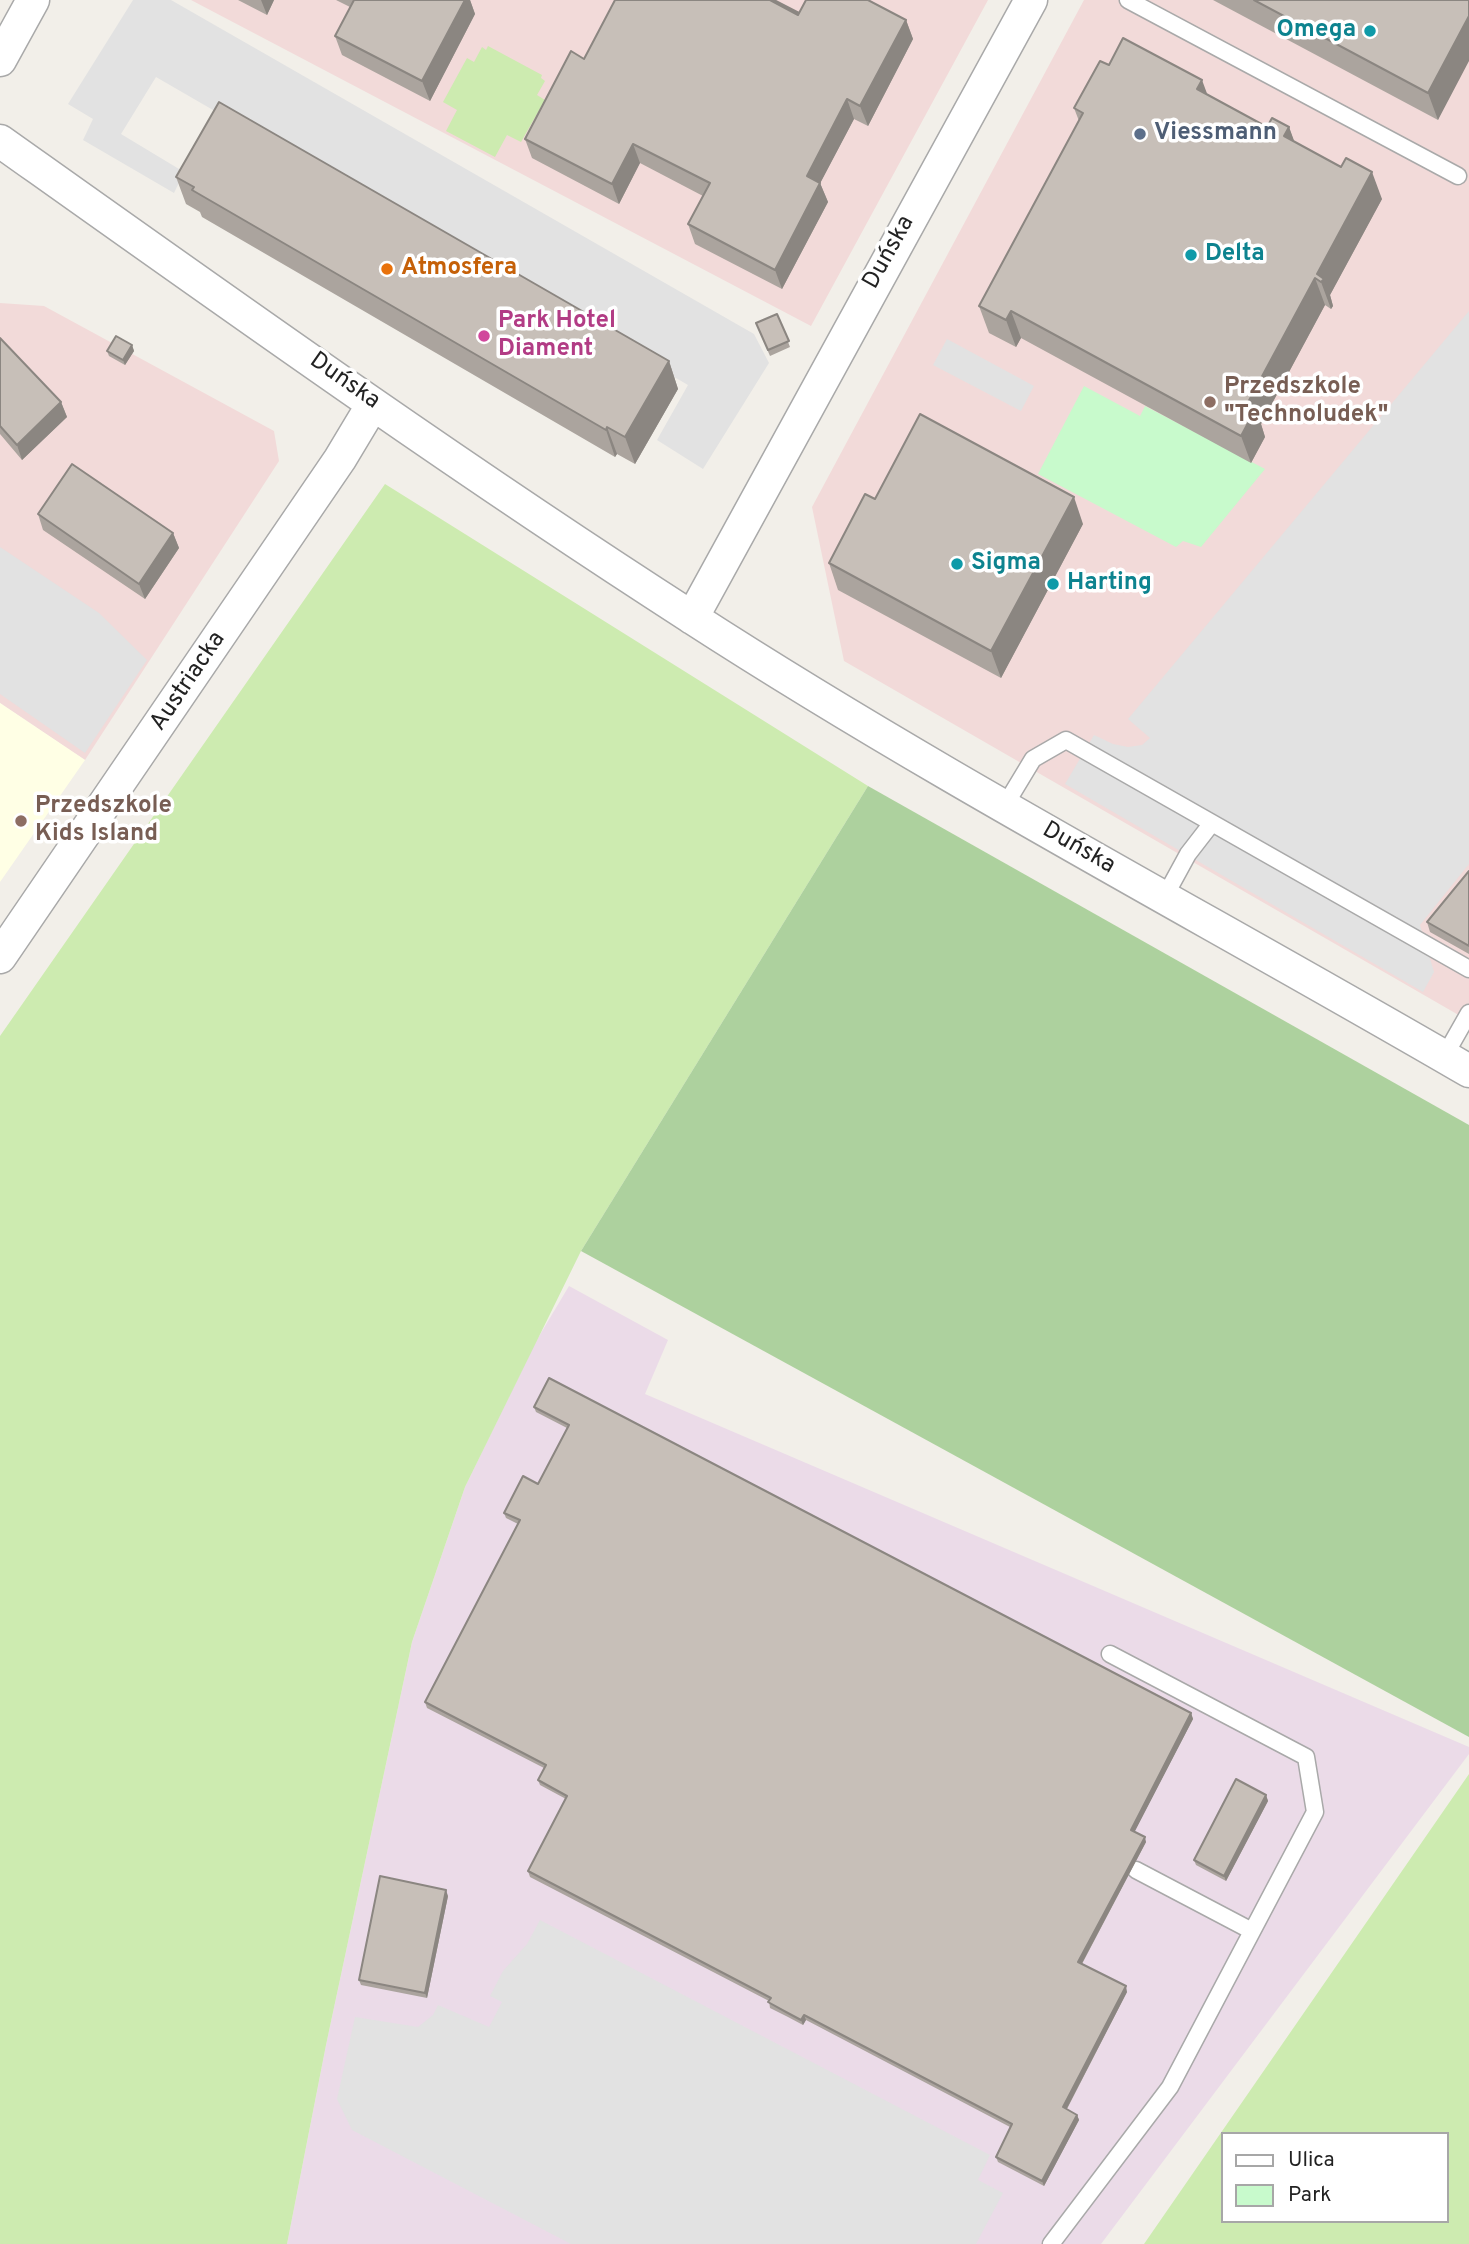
<!DOCTYPE html>
<meta charset="utf-8">
<style>
body{margin:0}
#map{position:relative;width:1469px;height:2244px;overflow:hidden;background:#f2efe9;font-family:Overpass,sans-serif}
canvas{display:block}
.legend{position:absolute;left:1221px;top:2132px;width:228px;height:91px;box-sizing:border-box;background:#fff;border:2px solid #a7a7a7;margin:0;padding:9px 12px;list-style:none;font-size:21px;color:#222}
.legend li{display:flex;align-items:center;gap:14px;height:35px}
.legend b{width:35px;border:2px solid #a7a7a7}
</style>
<div id="map">
<canvas width="1469" height="2244"></canvas>
<ul class="legend">
<li><b style="height:9px;background:#fff"></b>Ulica</li>
<li><b style="height:19px;background:#c8facc"></b>Park</li>
</ul>
</div>
<script>
const ctx = document.querySelector('canvas').getContext('2d');
ctx.lineJoin = 'round';
function fill(path, color) {
  ctx.fillStyle = color;
  ctx.fill(path, 'evenodd');
}
function stroke(path, color, width, dash) {
  ctx.strokeStyle = color;
  ctx.lineWidth = width;
  ctx.lineCap = dash ? 'butt' : 'round';
  ctx.setLineDash(dash || []);
  ctx.stroke(path);
}
function drawText(font, color, halo, rows, align = 'center') {
  ctx.font = font + ' Overpass,sans-serif';
  ctx.lineWidth = 7;
  ctx.setLineDash([]);
  ctx.textBaseline = 'middle';
  ctx.strokeStyle = halo;
  ctx.fillStyle = color;
  for (const [text, x, y, turn = 0] of rows) {
    ctx.save();
    ctx.translate(x, y);
    ctx.rotate((+turn || 0) * Math.PI / 180);
    ctx.textAlign = isNaN(turn) ? turn : align;
    if (halo) ctx.strokeText(text, 0, 0);
    ctx.fillText(text, 0, 0);
    ctx.restore();
  }
}
fill(new Path2D(`
 M191,0H988L811,326Z
 M1084,0H1469V1021L844,661L812,507Z
 M0,303L44,306L274,431L279,461L85,760L0,703Z`), '#f2dad9');
fill(new Path2D(`
 M569,1286L668,1340L645,1394L1469,1747V1754L1101,2244H287L326,2045L412,1642L465,1487L535,1343Z`), '#ebdbe8');
fill(new Path2D(`
 M0,703L85,760L0,882Z`), '#ffffe5');
fill(new Path2D(`
 M488,46L542,75L541,78L545,81L537,95L545,100L521,142L507,135L495,157L446,131L457,110L443,102L467,58L474,62L482,47L486,50Z
 M385,484L868,786L581,1251L465,1487L412,1642L326,2045L287,2244H0V1036Z
 M1469,1774V2244H1144ZM1222,2134H1446V2221H1222Z`), '#cdebb0');
fill(new Path2D(`
 M868,786L1469,1125V1737L581,1251Z`), '#add19e');
fill(new Path2D(`
 M1084,386L1140,416L1145,406L1265,469L1201,547L1183,541L1176,547L1038,474Z`), '#c8facc');
fill(new Path2D(`
 M133,0H171L754,334L769,363L703,469L657,440L688,385L156,77L121,134L184,172L174,193L83,140L93,119L68,104Z
 M1469,311V864L1420,925L1434,972L1423,992L1065,784L1094,735L1113,744L1128,747L1142,745L1150,738L1128,719Z
 M947,339L1034,386L1021,411L933,365Z
 M0,547L99,613L147,660L85,753L0,694Z
 M540,1920L990,2155L978,2180L1003,2193L976,2244H571L352,2130L337,2099L355,2017L418,2027L433,2015L438,2005L489,2027L502,2002L490,1996L503,1971L527,1944Z`), '#e2e2e2');
const lane = new Path2D(`
 M1128,0L1458,176
 M1004,807L1033,759L1066,740L1469,969
 M1164,898L1188,854L1212,823
 M1444,1057L1469,1013
 M1136,1870L1252,1931
 M1051,2244L1170,2087L1315,1812L1306,1757L1110,1654`);
const street = new Path2D(`
 M0,60L33,0
 M0,141C228,303 456,466 691,617C943,780 1210,920 1469,1071
 M692,618L1031,0
 M0,957L340,459L373,404`);
stroke(lane, '#a9a9a9', 19);
stroke(street, '#a9a9a9', 35);
stroke(lane, '#fff', 16);
stroke(street, '#fff', 32);
fill(new Path2D(`
 M238,0H274L267,15Z
 M336,0H470L475,14L430,101L342,55L335,36L350,7Z
 M1213,0H1469L1438,120Z
 M799,13L906,20L913,39L868,126L854,119L820,183L828,202L782,289L695,244L688,224L703,196L640,163L619,204L532,158L525,139L584,59Z
 M1109,65L1207,94L1267,127H1289L1294,142L1382,199L1330,295L1333,306L1331,309L1325,305L1261,424L1265,437L1251,463L1021,338L1016,347L989,333L979,306L1079,121L1074,108Z
 M176,177L669,361L678,389L635,464L617,454L615,457L202,217L200,212L186,204Z
 M777,314L790,347L770,356L758,328Z
 M0,338L61,402L67,417L22,460L0,434Z
 M132,345L134,351L125,365L109,356L107,351Z
 M875,499L1083,524L1001,678L838,590L829,563Z
 M38,514L173,533L179,548L145,599L43,530Z
 M1469,871V954L1430,932L1427,922Z
 M534,1407L1191,1713L1193,1719L1134,1832L1146,1842L1082,1964L1127,1992L1067,2109L1077,2115L1079,2120L1044,2186L998,2162L996,2157L1010,2127L806,2020L803,2025L788,2017L770,2008L769,2001L530,1877L528,1871L566,1799L540,1785L538,1780L544,1768L427,1708L425,1702L518,1524L506,1518L504,1513L538,1484L567,1428L536,1412Z
 M1266,1795L1268,1801L1226,1881L1196,1865L1194,1860Z
 M448,1896L427,1998L361,1985L359,1980Z`), '#aba49e');
fill(new Path2D(`
 M261,0H274L267,15Z
 M459,0H470L475,14L430,101L422,81Z
 M1469,16V61L1438,120L1428,93Z
 M906,20L913,39L868,126L860,106Z
 M1202,80L1212,107L1197,89Z
 M847,99L854,119L814,195L807,176Z
 M1289,127L1299,154L1284,136Z
 M633,144L640,163L619,204L612,184Z
 M1372,172L1382,199L1330,295L1333,306L1331,309L1321,282L1317,274Z
 M820,183L828,202L782,289L775,270Z
 M1315,278L1325,305L1261,424L1265,437L1251,463L1241,436L1246,406Z
 M1011,311L1021,338L1016,347L1006,320Z
 M132,345L134,351L125,365L123,360Z
 M669,361L678,389L635,464L625,437Z
 M61,402L67,417L22,460L17,445Z
 M607,427L617,454L615,457L606,430Z
 M1074,497L1083,524L1001,678L991,651Z
 M173,533L179,548L145,599L139,584Z
 M1191,1713L1193,1719L1133,1835L1131,1830Z
 M1266,1795L1268,1801L1226,1881L1224,1876Z
 M1145,1837L1146,1842L1080,1967L1078,1962Z
 M446,1890L448,1896L427,1998L425,1993Z
 M1126,1986L1127,1992L1065,2112L1063,2107Z
 M804,2015L806,2020L803,2025L801,2020Z
 M1077,2115L1079,2120L1044,2186L1042,2181Z`), '#8b8681');
const building = new Path2D(`
 M354,0H465L422,81L335,36Z
 M615,0H770L798,15L806,0H868L906,20L860,106L847,99L807,176L820,183L775,270L688,224L710,183L633,144L612,184L525,139L571,51L584,59Z
 M770,0H774L799,13L798,15Z
 M1254,0H1469V16L1428,93Z
 M1123,38L1202,80L1197,89L1267,127L1272,118L1289,127L1284,136L1341,167L1346,158L1372,172L1317,274L1324,279L1321,282L1315,278L1246,406L1255,410L1241,436L1011,311L1006,320L979,306L1083,113L1074,108L1100,61L1109,65Z
 M219,102L669,361L625,437L607,427L606,430L192,190L194,187L176,177Z
 M777,314L789,341L768,350L756,323Z
 M116,336L132,345L123,360L107,351Z
 M0,338L61,402L17,445L0,426Z
 M920,414L1074,497L991,651L829,563L865,494L875,499Z
 M72,464L173,533L139,584L38,514Z
 M1469,871V946L1427,922Z
 M549,1378L1191,1713L1131,1830L1145,1837L1078,1962L1126,1986L1063,2107L1077,2115L1042,2181L996,2157L1012,2124L804,2015L801,2020L786,2012L768,2002L771,1998L528,1871L567,1796L538,1780L546,1765L425,1702L520,1520L504,1513L523,1476L538,1484L569,1425L534,1407Z
 M1236,1779L1266,1795L1224,1876L1194,1860Z
 M380,1876L446,1890L425,1993L359,1980Z`);
fill(building, '#c7bfb8');
stroke(building, '#8b8681', 2);
for (const [x, y, r, color] of [
 [1370,31,7,"#0f9aa8"],
 [1140,134,7,"#5c6f8a"],
 [1191,255,7,"#0f9aa8"],
 [387,269,7,"#e8710a"],
 [484,336,7,"#d1479c"],
 [1210,402,7,"#8d6e63"],
 [957,564,7,"#0f9aa8"],
 [1053,584,7,"#0f9aa8"],
 [21,821,7,"#8d6e63"]
]) {
  const dot = new Path2D();
  dot.arc(x, y, r, 0, 2 * Math.PI);
  ctx.fillStyle = color;
  ctx.fill(dot);
  stroke(dot, '#fff', 2.5);
}
drawText('bold 24px', '#0d838f', '#fff', [
 ["Omega",1356,31,"right"],
 ["Delta",1205,255],
 ["Sigma",971,564],
 ["Harting",1067,584]
], 'left');
drawText('bold 24px', '#4e5e75', '#fff', [
 ["Viessmann",1154,134]
], 'left');
drawText('24px', '#222', '#fff', [
 ["Duńska",890,253,-61],
 ["Duńska",344,382,35],
 ["Austriacka",189,682,-56],
 ["Duńska",1078,849,30]
]);
drawText('bold 24px', '#c56008', '#fff', [
 ["Atmosfera",401,269]
], 'left');
drawText('bold 24px', '#b23c85', '#fff', [
 ["Park Hotel",498,322],
 ["Diament",498,350]
], 'left');
drawText('bold 24px', '#785e54', '#fff', [
 ["Przedszkole",1224,388],
 ["\"Technoludek\"",1224,416],
 ["Przedszkole",35,807],
 ["Kids Island",35,835]
], 'left');
</script>
